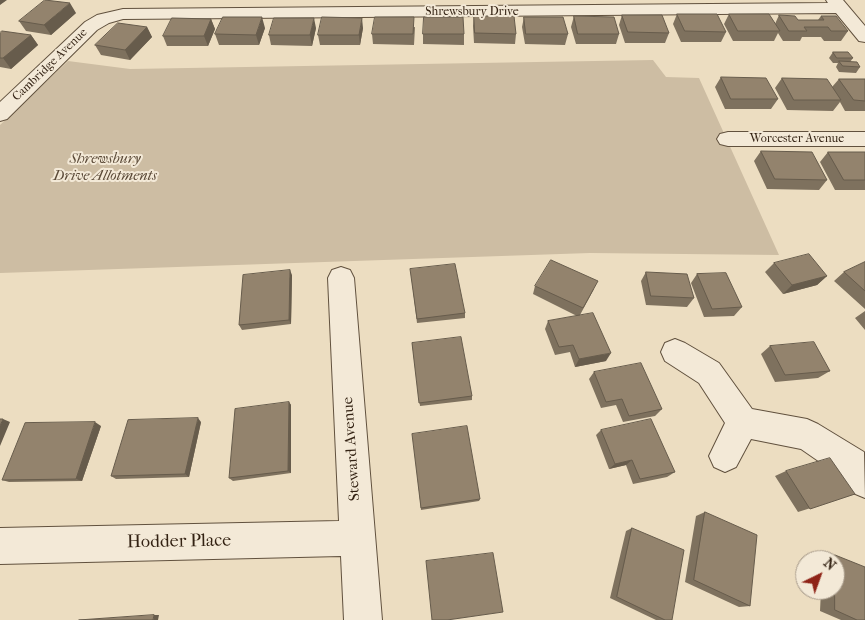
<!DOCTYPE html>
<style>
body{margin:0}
#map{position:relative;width:865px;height:620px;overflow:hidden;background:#ecddc1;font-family:"IM FELL French Canon",serif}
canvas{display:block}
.north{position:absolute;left:795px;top:550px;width:50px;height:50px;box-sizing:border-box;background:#f3e9d7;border:1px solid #a69989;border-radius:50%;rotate:42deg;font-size:14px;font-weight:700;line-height:20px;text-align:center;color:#332213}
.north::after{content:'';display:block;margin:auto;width:18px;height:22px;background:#8f2418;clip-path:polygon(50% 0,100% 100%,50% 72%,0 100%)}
</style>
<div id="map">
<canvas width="865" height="620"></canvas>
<div class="north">N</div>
</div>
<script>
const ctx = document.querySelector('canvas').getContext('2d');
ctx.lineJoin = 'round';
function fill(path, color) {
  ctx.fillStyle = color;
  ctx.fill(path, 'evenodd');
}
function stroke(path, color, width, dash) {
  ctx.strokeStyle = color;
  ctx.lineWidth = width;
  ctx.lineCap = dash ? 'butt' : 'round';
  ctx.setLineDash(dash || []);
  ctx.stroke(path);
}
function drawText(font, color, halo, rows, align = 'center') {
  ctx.font = font + ' "IM FELL French Canon",serif';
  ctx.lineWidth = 4;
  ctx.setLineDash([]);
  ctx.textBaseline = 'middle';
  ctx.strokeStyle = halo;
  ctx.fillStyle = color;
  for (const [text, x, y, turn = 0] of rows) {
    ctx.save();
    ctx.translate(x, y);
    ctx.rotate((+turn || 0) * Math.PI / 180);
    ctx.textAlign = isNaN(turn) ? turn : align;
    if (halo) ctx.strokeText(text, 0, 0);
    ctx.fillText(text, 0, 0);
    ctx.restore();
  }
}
fill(new Path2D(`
 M653,60L666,77L699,78L779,255L590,253L0,273V125L68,61L130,69Z`), '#cdbda3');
const minor = new Path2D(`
 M826,0H843L865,26V42L859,41L836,13L123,19L109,23L97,30L7,119L0,121V102L85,22L97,15L123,9L828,3Z
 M728,132H865V146H728L720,144L717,139L720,134Z
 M341,267L350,270L354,278L382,620H344L341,556L0,564V528L339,521L328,278L332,270Z
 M675,339L685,343L719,363L752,409L807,419L818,424L864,452L865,498L853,493L840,476L801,449L751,439L736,467L725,472L714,467L709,456L725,423L699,383L665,361L661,352L665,343Z`);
stroke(minor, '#61513e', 2);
fill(minor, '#f3e9d7');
fill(new Path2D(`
 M76,13L51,35L26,31L19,21Z
 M677,14L726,32L721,42H681L673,24Z
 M729,14L775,24L779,15L798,20H818L821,16L848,31L841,41H824L821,37H802L800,41H783L778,33L774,41H733L724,24Z
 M622,15L669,33L665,43H625L619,25Z
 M474,16L516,34L515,44L474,43L473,26Z
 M574,16L619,34L616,44H576L571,27Z
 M524,17L568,34L565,45L525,44L522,27Z
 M211,19L215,29L208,46H167L163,36Z
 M147,27L152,37L130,60L101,55L95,45Z
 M415,27L414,45L373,44L372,34Z
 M265,28L259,45H219L215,34Z
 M316,28L312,46L271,45L269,35Z
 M363,28L360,45H320L318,35Z
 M0,33L31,35L38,45L11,69L0,67Z
 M423,34H464V45L423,44Z
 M833,52L853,58L850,62L860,67L856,73L839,72L836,67L838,63H833L829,58Z
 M721,77L778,99L771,109H725L715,87Z
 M782,78L832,87L839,79H865V111H845L840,102L833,111L787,110L775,88Z
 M761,151L827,180L819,190L767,189L754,161Z
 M828,152H865V190H835L820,162Z
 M865,262V309L834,281L844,272Z
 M774,263L827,276L817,285L783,294L765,272Z
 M646,272L694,298L687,307L646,305L641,281Z
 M411,274L465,313V318L417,323Z
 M697,274L742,307L734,316L704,317L691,283Z
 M292,275L291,324L242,330L239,325Z
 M535,286L594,289L580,315L606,361L575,367L570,352L555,355L545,329L548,321L577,316L533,294Z
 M865,311V330L855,318Z
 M412,343L472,396V400L420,406Z
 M770,346L830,371L818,378L775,382L761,354Z
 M594,372L662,409L655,416L623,422L616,405L601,408L589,379Z
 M289,402L291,405V473L233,481L229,478Z
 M201,422L189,477L116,479L111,476Z
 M101,426L82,481L9,482L2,480Z
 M601,430L675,472L667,477L633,484L626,465L609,469L596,435Z
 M413,437L480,499L479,501L421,510Z
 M786,471L855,494L798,512L775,476Z
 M705,512L750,606L739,607L685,582L696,516Z
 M632,528L672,620H656L610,598L626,531Z
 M835,555L865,620H841L820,611L821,590H835V560H822V557Z`), '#7e715e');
fill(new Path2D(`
 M0,0H7L0,5Z
 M70,3L76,13L51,35L44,25Z
 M262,17L265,28L259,45L256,35Z
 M314,18L316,28L312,46L310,35Z
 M362,18L363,28L360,45L359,35Z
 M211,19L215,29L208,46L204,36Z
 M147,27L152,37L130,60L125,50Z
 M31,35L38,45L11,69L3,58Z
 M290,270L292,275L291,324L289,320Z
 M827,276L817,285L783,294L792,285Z
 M611,353L606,361L575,367L579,359Z
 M289,402L291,405V473L288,471Z
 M198,418L201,422L189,477L185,474Z
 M3,419L10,422L0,446V426Z
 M95,422L101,426L82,481L76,479Z
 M632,460L626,465L609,469L615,464Z
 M154,615H159L158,620H153Z`), '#675c4c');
const building = new Path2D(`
 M45,0L70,3L44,25L19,21Z
 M677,14H717L726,32L685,31Z
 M729,14H769L780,31H738Z
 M622,15H662L669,33L628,32Z
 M779,15L795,16L798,20H824L821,16H836L848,31H831L828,27H804L807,31H789Z
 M474,16H514L516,34L475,33Z
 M574,16L614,17L619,34H578Z
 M223,17H262L256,35L215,34Z
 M322,17L362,18L359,35H318Z
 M375,17H414L413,34H372Z
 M424,17H463L464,34H423Z
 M524,17H563L568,34H526Z
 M172,18L211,19L204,36H163Z
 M274,18H314L310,35H269Z
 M118,23L147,27L125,50L95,45Z
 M2,31L31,35L3,58H0V33Z
 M833,52H848L853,58H837Z
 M839,61L857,62L860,67L843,66Z
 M721,77L766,78L778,99H731Z
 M782,78L827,79L841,100H794Z
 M839,79H865V101L854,100Z
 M761,151L812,152L827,180L775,179Z
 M828,152H865V180H844Z
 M809,254L827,276L792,285L774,263Z
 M551,260L598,281L583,308L535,286Z
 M865,262V291L844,272Z
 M455,264L465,313L417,319L410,269Z
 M290,270L289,320L239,325L243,275Z
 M646,272L687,274L694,298L651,296Z
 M726,273L742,307L712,309L697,274Z
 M593,313L611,353L579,359L573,345L559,347L548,321Z
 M461,337L472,396L419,403L412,343Z
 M814,342L830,371L785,375L770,346Z
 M641,363L662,409L629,416L622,399L606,402L594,372Z
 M289,402L288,471L229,478L235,409Z
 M198,418L185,474L111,476L128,420Z
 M0,419H3L0,426Z
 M651,419L675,472L640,479L632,460L615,464L601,430Z
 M95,422L76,479L2,480L25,423Z
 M467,426L480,499L421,508L412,434Z
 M830,458L855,494L810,509L786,471Z
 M705,512L757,535L750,606L694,580Z
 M632,528L684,550L672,620H665L617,597Z
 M493,553L503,612L447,620H432L426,561Z
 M835,555L865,567V620H857L835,610Z
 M154,615L153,620H79Z`);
fill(building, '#93836d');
stroke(building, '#675c4c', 1);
drawText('12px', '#332213', '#f3e9d7', [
 ["Shrewsbury Drive",472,12],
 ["Cambridge Avenue",50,65,-44],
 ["Worcester Avenue",797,139]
]);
drawText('italic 15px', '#5a4937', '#f3e9d7', [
 ["Shrewsbury",105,159],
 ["Drive Allotments",105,176]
]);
drawText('15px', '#332213', '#f3e9d7', [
 ["Steward Avenue",352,449,-94]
]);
drawText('18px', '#332213', '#f3e9d7', [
 ["Hodder Place",179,542,-1]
]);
</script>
